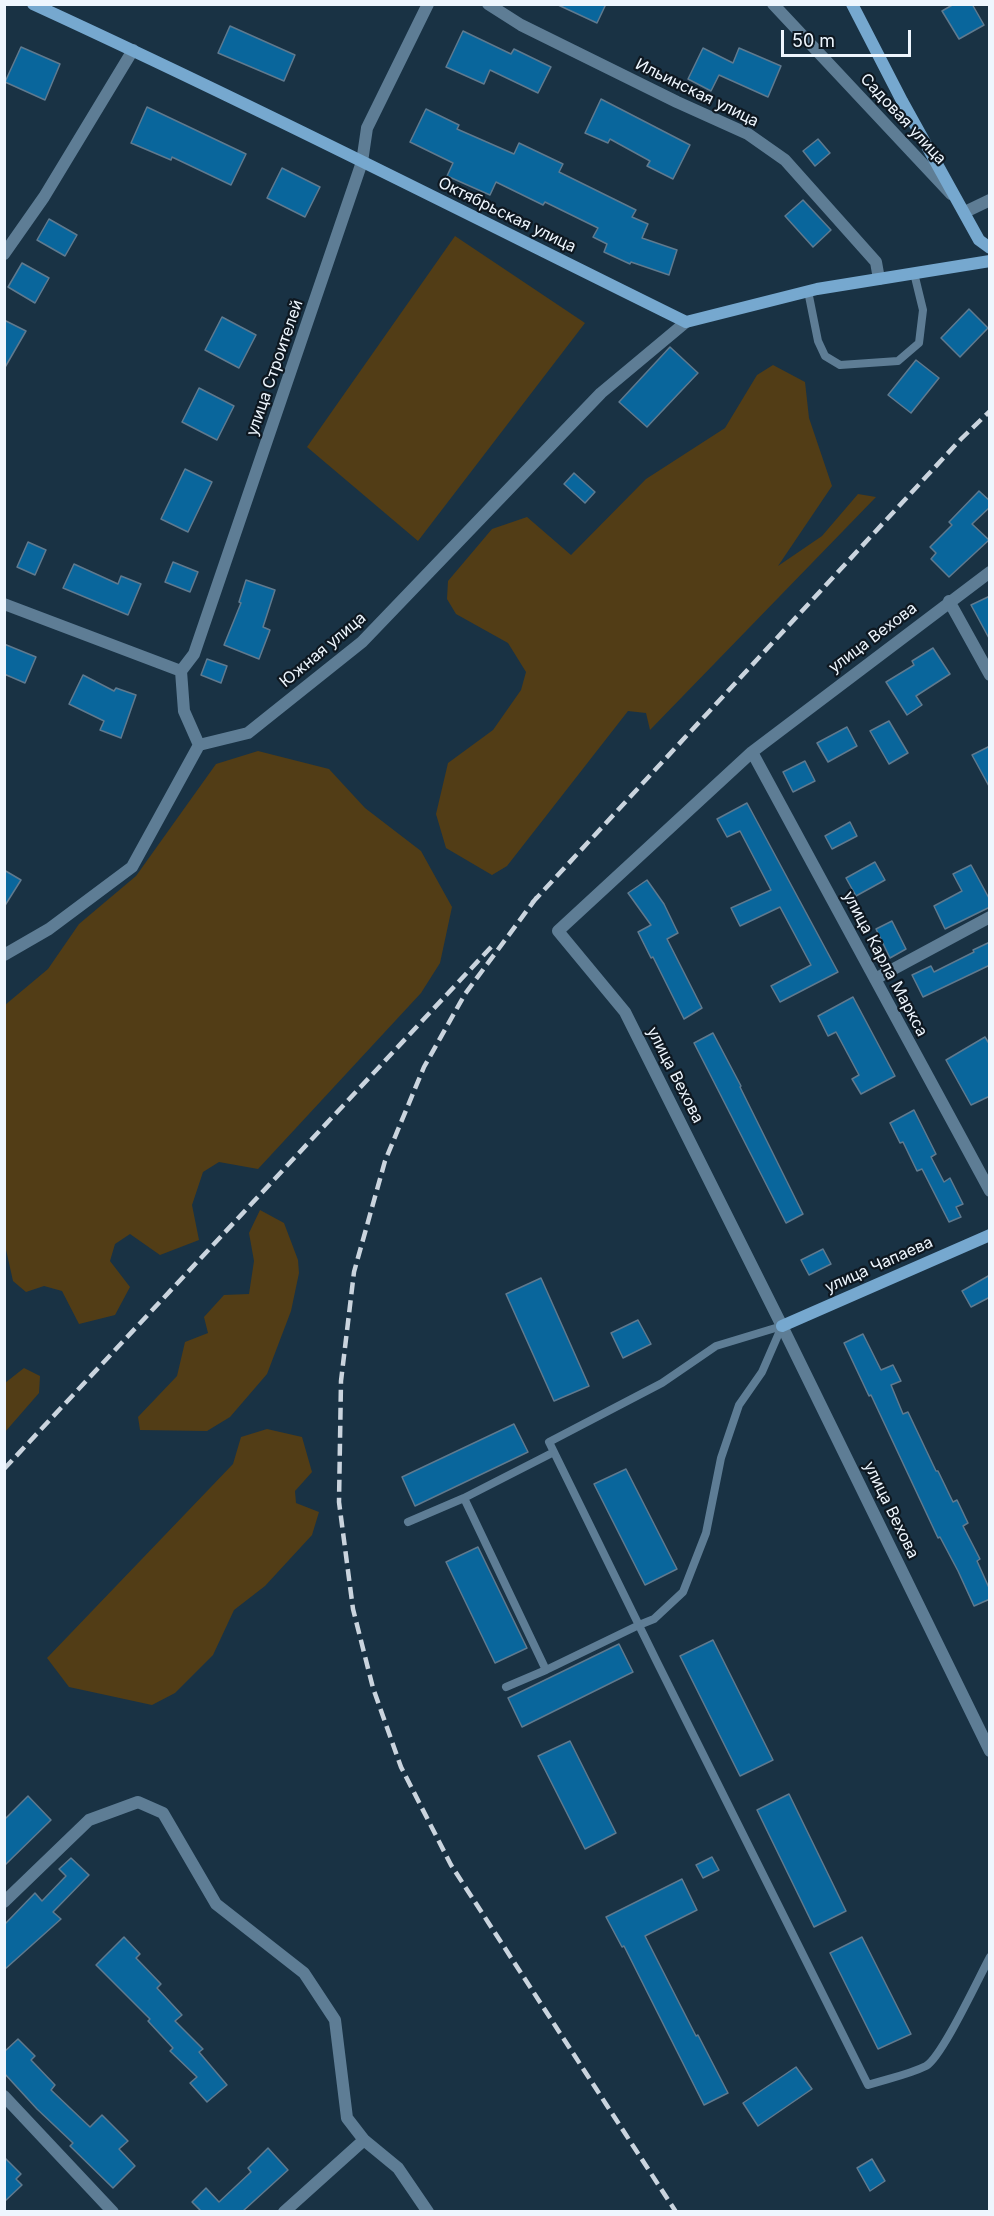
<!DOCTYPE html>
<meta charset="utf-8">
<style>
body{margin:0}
#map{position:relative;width:994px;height:2216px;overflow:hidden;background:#193244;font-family:Inter,sans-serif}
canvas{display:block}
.frame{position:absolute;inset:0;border:6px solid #eef6fe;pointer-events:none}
.scale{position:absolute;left:781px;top:30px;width:130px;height:27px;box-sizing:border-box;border:3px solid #eef6fe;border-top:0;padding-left:8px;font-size:18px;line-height:21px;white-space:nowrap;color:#eef6fe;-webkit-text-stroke:4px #0e1821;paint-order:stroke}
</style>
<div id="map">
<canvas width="994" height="2216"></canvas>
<div class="frame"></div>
<div class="scale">50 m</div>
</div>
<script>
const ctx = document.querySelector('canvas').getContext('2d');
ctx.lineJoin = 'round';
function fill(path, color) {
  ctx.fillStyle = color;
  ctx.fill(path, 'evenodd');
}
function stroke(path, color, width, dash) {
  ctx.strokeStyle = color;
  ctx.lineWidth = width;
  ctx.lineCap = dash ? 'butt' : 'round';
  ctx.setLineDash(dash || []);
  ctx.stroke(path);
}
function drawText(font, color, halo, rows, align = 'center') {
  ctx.font = font + ' Inter,sans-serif';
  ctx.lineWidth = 4.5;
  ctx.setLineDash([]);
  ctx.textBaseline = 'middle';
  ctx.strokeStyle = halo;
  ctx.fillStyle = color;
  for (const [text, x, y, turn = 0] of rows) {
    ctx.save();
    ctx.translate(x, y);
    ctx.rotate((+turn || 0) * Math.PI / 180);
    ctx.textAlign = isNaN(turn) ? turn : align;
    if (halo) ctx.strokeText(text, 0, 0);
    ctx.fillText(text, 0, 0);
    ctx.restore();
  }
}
fill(new Path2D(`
 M455,236L585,323L418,541L307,447Z
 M773,365L805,382L809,418L832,486L778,566L822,536L858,494L876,497L650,730L646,713L628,711L507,866L492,875L446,848L436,814L448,763L493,730L521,690L526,672L508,643L456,614L447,599L448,581L492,529L527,517L571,555L646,479L725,428L757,375Z
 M258,751L329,769L365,808L421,851L452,907L440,963L421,993L258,1169L219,1162L203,1172L192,1205L199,1240L160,1255L130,1234L115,1244L110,1261L130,1287L115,1315L79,1324L62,1291L44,1286L26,1292L13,1281L5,1245V1005L48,969L79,924L136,876L216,764Z
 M260,1210L284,1223L298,1260L299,1273L291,1311L267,1374L230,1417L207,1431L140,1430L138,1417L177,1376L185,1342L208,1333L204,1317L224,1295L249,1294L254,1261L249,1233Z
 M24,1368L40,1376L39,1393L5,1432V1383Z
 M267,1429L302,1437L312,1472L295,1491L296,1503L319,1512L312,1535L265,1586L234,1610L213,1655L175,1693L152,1705L69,1687L47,1658L233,1464L241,1437Z`), '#523d16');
const building = new Path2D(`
 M556,4H606L597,23Z
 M954,4H972L984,25L959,39L942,11Z
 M230,26L295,55L284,81L218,53Z
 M463,31L511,54L514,49L551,67L538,93L490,70L484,84L446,67Z
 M21,47L60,64L45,100L5,82Z
 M703,48L733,63L739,48L781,66L768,97L719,75L711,91L688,79Z
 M601,99L690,145L673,179L647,166L650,161L610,139L608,143L585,133Z
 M147,107L246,154L231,185L172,157L171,160L131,143Z
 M426,109L459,125L457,129L514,154L519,143L563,164L559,172L636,210L632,217L648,224L642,238L677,250L669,275L631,262L630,264L604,252L607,244L593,237L598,228L545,202L543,205L496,182L490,195L447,176L453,163L410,142Z
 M818,139L830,153L815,166L803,151Z
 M282,168L320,187L305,217L267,198Z
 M803,200L831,230L813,247L785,216Z
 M49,219L77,235L65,256L37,240Z
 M22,263L49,278L35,303L8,287Z
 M969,309L988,328L960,357L941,338Z
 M222,317L256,335L239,368L205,350Z
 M4,320L26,331L4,369Z
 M670,347L698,373L647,427L619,402Z
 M916,360L939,378L911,413L888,395Z
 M199,388L234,406L217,440L182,422Z
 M185,469L212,482L188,532L161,519Z
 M574,473L595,492L585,503L564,484Z
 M979,491L990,501V507L972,524L989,540L949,577L931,559L936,553L930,547L952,525L949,522Z
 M28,542L46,550L35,575L17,567Z
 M173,562L198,572L190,592L165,582Z
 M74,564L118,584L121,576L141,584L128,615L63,588Z
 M246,580L275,590L263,627L270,630L259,659L224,645L241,603L239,602Z
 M990,596V640L971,605Z
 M4,644L36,657L25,683L4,674Z
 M933,648L950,674L916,696L922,705L907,715L886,682L914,665L912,661Z
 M207,659L227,666L221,683L201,675Z
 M83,675L114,691L116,688L136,695L121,738L100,730L104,721L69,704Z
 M889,721L908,753L889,764L870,731Z
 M847,727L857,746L828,762L817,743Z
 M990,746V788L972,755Z
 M805,761L815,781L793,792L783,772Z
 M747,803L838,972L780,1002L771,986L811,965L780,907L740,926L731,908L771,890L740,831L727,837L717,819Z
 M850,822L857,836L832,849L825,836Z
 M875,862L885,880L856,896L846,878Z
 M971,865L990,900V907L945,929L934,906L962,891L953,874Z
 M4,870L21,880L4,907Z
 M647,880L664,904L678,933L667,939L702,1008L684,1019L653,957L651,958L638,932L651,925L628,893Z
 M892,921L906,949L890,958L876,929Z
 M990,942V965L923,997L912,975L931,966L934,972L974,952L973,950Z
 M853,997L895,1076L861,1094L852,1079L859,1075L836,1032L828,1036L818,1016Z
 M713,1033L741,1086L740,1087L803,1214L786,1223L694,1043Z
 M985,1037L990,1045V1096L971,1105L946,1060Z
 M914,1110L936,1154L931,1157L944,1182L950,1178L963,1204L956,1207L961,1217L949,1222L922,1169L917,1171L903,1142L900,1143L890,1123Z
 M823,1249L831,1264L809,1275L801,1260Z
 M990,1275V1297L971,1307L962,1291Z
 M541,1278L589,1386L554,1401L506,1294Z
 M638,1320L651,1344L623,1358L611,1333Z
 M863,1334L881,1370L893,1365L901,1381L891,1385L903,1414L908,1412L936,1471H938L953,1502L957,1500L968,1523L963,1526L980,1559L977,1561L990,1590V1599L974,1606L958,1571L940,1537L938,1538L871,1395L869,1396L844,1343Z
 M514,1424L528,1452L415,1506L402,1477Z
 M626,1469L677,1569L645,1585L594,1484Z
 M478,1547L527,1648L495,1663L446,1562Z
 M713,1640L773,1760L740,1776L680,1656Z
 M619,1644L633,1672L522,1727L508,1698Z
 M570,1741L616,1833L585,1849L538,1756Z
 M789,1794L846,1911L814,1927L757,1810Z
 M28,1796L51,1820L4,1866V1820Z
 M712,1857L719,1870L703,1878L696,1865Z
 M71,1858L89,1875L53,1912L61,1919L4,1970V1925L35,1893L42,1901L66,1876L59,1869Z
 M682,1879L697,1910L645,1936L696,2036L698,2035L728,2093L704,2105L624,1946L622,1947L606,1917Z
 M124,1937L140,1954L136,1958L161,1984L157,1988L182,2015L175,2021L203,2049L199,2052L227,2085L207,2102L190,2083L197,2077L170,2051L173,2048L148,2021L150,2019L96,1965Z
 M862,1937L911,2034L878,2049L830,1953Z
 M18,2039L35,2056L31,2060L55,2085L51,2090L90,2127L102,2115L128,2141L119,2149L135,2166L113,2188L70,2146L73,2143L37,2109L4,2073V2052Z
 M796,2067L812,2089L758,2126L743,2103Z
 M268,2148L288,2170L243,2211H201L192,2202L206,2188L219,2202L251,2172L248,2168Z
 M4,2157L21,2174L16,2179L22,2185L4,2202Z
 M872,2159L885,2181L870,2191L857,2168Z`);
fill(building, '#09669c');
stroke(building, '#5f7a8f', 1.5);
stroke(new Path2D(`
 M808,291L818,341L825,356L840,365L898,361L919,343L923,310L914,273
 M554,1452L464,1498L546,1670L639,1625L654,1619L683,1592L706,1533L721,1458L739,1405L762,1372L782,1326L716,1346L662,1383L549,1442C654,1657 760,1871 868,2085C886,2079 908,2075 926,2066C942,2057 979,1977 990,1957
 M408,1522L464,1498
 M506,1687L546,1670`), '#5e7d95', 8);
stroke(new Path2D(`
 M488,4L521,25L677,102L748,134L785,160L876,262L879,279
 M773,4L951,194
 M965,212L990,200
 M4,254L44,197L133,50
 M990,572L752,752L558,931L625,1012L782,1326L990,1751
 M949,601L990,675
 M4,604L181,671
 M199,745L184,711L181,671L194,654L362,162L367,128L428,4
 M752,752L990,1191
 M4,955L49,929L132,867L199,745L248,733L362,642L601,393L686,322
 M875,979L990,917
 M4,1902L89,1820L138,1802L163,1813L216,1904L304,1973L335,2020L347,2118L364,2140L398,2168L428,2212
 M4,2096L113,2212
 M284,2212L364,2140`), '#5e7d95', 12);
stroke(new Path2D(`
 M33,4C253,105 469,215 686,322L817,289L990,261
 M852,4L902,101L979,240L990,248
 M782,1326L990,1235`), '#76a8cf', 12);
stroke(new Path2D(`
 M537,897L465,994L424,1067L385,1161L354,1272L341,1381L339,1502L353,1609L373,1688L401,1767L451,1865L676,2212
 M532,903L961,439L990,411
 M4,1469L493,945`), '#cad4de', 4.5, [12, 6]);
drawText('16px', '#eef6fe', '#0e1821', [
 ["Ильинская улица",697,93,26],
 ["Садовая улица",903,119,47],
 ["Октябрьская улица",507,215,26],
 ["улица Строителей",275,368,-71],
 ["улица Вехова",873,638,-37],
 ["Южная улица",323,650,-40],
 ["улица Карла Маркса",885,964,62],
 ["улица Вехова",675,1075,63],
 ["улица Чапаева",879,1265,-24],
 ["улица Вехова",891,1510,64]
]);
</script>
